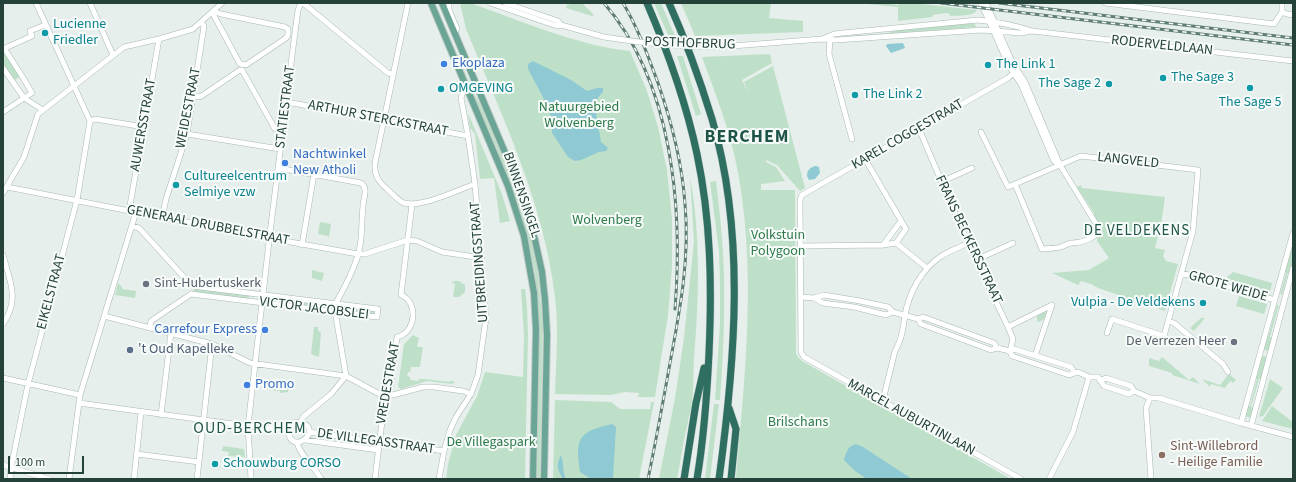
<!DOCTYPE html>
<style>
body{margin:0}
#map{position:relative;width:1296px;height:482px;overflow:hidden;background:#e6efeb;font-family:"Source Sans 3",sans-serif}
canvas{display:block}
.frame{position:absolute;inset:0;border:4px solid #24423a;pointer-events:none}
.scale{position:absolute;left:8px;top:456px;width:76px;height:18px;box-sizing:border-box;border:2px solid #24423a;border-top:0;padding-left:5px;font-size:12px;line-height:14px;white-space:nowrap;color:#24423a;-webkit-text-stroke:3px #f7fbf9;paint-order:stroke}
</style>
<div id="map">
<canvas width="1296" height="482"></canvas>
<div class="frame"></div>
<div class="scale">100 m</div>
</div>
<script>
const ctx = document.querySelector('canvas').getContext('2d');
ctx.lineJoin = 'round';
function fill(path, color) {
  ctx.fillStyle = color;
  ctx.fill(path, 'evenodd');
}
function stroke(path, color, width, dash) {
  ctx.strokeStyle = color;
  ctx.lineWidth = width;
  ctx.lineCap = dash ? 'butt' : 'round';
  ctx.setLineDash(dash || []);
  ctx.stroke(path);
}
function drawText(font, color, halo, rows, align = 'center') {
  ctx.font = font + ' "Source Sans 3",sans-serif';
  ctx.lineWidth = 4;
  ctx.setLineDash([]);
  ctx.textBaseline = 'middle';
  ctx.strokeStyle = halo;
  ctx.fillStyle = color;
  for (const [text, x, y, turn = 0] of rows) {
    ctx.save();
    ctx.translate(x, y);
    ctx.rotate((+turn || 0) * Math.PI / 180);
    ctx.textAlign = isNaN(turn) ? turn : align;
    if (halo) ctx.strokeText(text, 0, 0);
    ctx.fillText(text, 0, 0);
    ctx.restore();
  }
}
fill(new Path2D(`
 M460,3H470C522,21 575,45 630,51L647,91L658,127L667,170L672,219V267L668,315L655,397H638L639,393L625,392L611,395L555,394C556,362 559,329 555,297C544,203 502,116 466,29Z
 M570,3H582L594,15L592,16L566,8L567,4L569,5Z
 M654,3H661L675,36L668,35Z
 M681,3H771L769,18L803,21V32L695,36Z
 M857,3H881L899,5V3H912L977,10C973,17 959,15 950,16V14L946,13L933,15L932,17L898,21V7Z
 M435,5H436L475,95L480,103L519,196L527,222L537,265L543,324L540,479H537L539,314L535,273L527,236L516,201L501,163Z
 M974,23L976,27L849,37L848,36L889,33L895,29Z
 M3,50L21,76L13,81L3,67Z
 M770,54L772,63L742,80L749,94L744,82L773,66L805,188L800,191L777,165L766,160V162L776,167L785,181L761,184V190H795L796,342V354L798,357L802,361L1011,479H736C745,373 758,263 735,158C727,123 714,90 702,57Z
 M677,56H683L701,114L696,116Z
 M468,113L502,194L510,221L500,223L494,178L480,179L475,134L470,128Z
 M690,177C701,237 699,299 694,359C693,376 694,393 691,411C690,415 688,418 688,422C683,441 681,460 677,479H659L675,398L684,338L692,261L694,241Z
 M716,181C720,212 723,244 724,275C725,317 723,359 720,400H715L720,324V285L719,251L710,182Z
 M1081,185L1082,188L1165,197L1161,225L1155,248L1165,250L1163,256L1166,261L1178,264L1165,311L1098,288L1091,284L1081,281L1078,285L1052,273L1089,270L1109,258L1097,241C1097,234 1096,241 1100,235C1104,228 1098,221 1094,216V213L1077,187Z
 M320,222L331,224L329,238L328,236L318,234Z
 M1293,245V262L1290,273H1288L1282,295L1280,294L1286,273L1284,272L1292,246Z
 M312,270L324,273L322,281L312,278Z
 M1233,272L1272,283L1269,296L1261,293V292L1229,283H1224L1225,279Z
 M455,281H459L465,285V292L459,297H453L455,284L451,283Z
 M118,283L122,287V289L136,291L135,298L115,295Z
 M195,287L249,294V299L194,292Z
 M521,289H525L527,307L528,335L525,479H446L448,464L456,435L477,396L485,372L523,377L524,336Z
 M1239,296L1267,304L1264,314L1236,306Z
 M277,298L326,304L325,308L277,302Z
 M1277,305H1279L1270,337L1273,338L1269,350L1266,351L1264,349L1266,336L1268,337Z
 M348,307L373,311L374,314L347,311Z
 M1044,312L1047,313L1046,318L1039,322L1037,321V316Z
 M1201,318H1205L1194,331L1190,328Z
 M314,327H318V331L321,332L319,357L311,354Z
 M413,335L419,338L417,346L418,347H423L420,366L419,367H411L410,372H408L407,376L410,377V380L418,381L419,379H424L450,382V381H454L453,384L427,381L401,389L398,387L404,344Z
 M1264,356L1267,358L1261,379H1259L1251,407L1254,408L1251,418L1245,416L1247,406H1250L1257,379L1255,378L1261,357Z
 M1162,357L1189,380L1193,377L1200,384L1172,375V373L1149,366V358L1159,361Z
 M1229,374L1236,380L1233,383L1230,381L1225,388L1211,384L1210,387L1202,379L1220,385Z
 M1270,379L1283,388L1263,416L1259,417Z
 M270,384L289,386L288,392L280,393V391L269,390Z
 M555,400L611,402L620,409H650L651,402H654L639,479H553Z
 M714,404H719L710,479H705Z
 M1272,406L1293,422V429L1262,421Z
 M223,446L244,449L245,457L228,456L229,452L222,451Z`), '#bfe0c8');
fill(new Path2D(`
 M903,43L905,48L891,53L886,46L887,44Z
 M533,61L571,80L587,91L597,88H603V92L596,100L595,107L601,142L608,148L606,151L599,152L581,160L575,161L568,157L552,133V119L543,97L528,69V64Z
 M816,166L819,167L820,173L815,179L809,180L807,176C807,170 810,167 816,166Z
 M612,424L616,427L613,479H591L580,472C575,438 578,432 612,424Z
 M856,444L863,447L912,479H867L855,471L844,460C846,452 848,446 856,444Z
 M561,455C564,463 562,471 566,479H563C557,469 556,465 561,455Z`), '#8ec9d4');
const minor = new Path2D(`
 M90,3L113,55
 M303,3L388,73L393,74
 M408,3L375,163C374,175 378,181 387,189C392,193 398,201 404,203C421,208 458,190 475,184
 M449,3V10L457,29L454,32
 M490,3L548,23L557,26L561,25L604,37
 M505,3L558,21L561,25
 M981,3L1009,66L1021,84L1054,161L1060,165
 M1105,3L1274,24L1282,12
 M212,12L240,64L246,65L286,38L288,35V29L285,27L221,14L213,11
 M1282,12L1287,14L1293,15
 M1282,12V3
 M822,39L834,34L843,33L978,20C996,22 1015,25 1032,31L1293,61
 M830,39L829,54L852,139
 M732,46L822,39L836,40L982,30L1021,33L1032,31
 M3,49L32,36L30,31L45,25
 M3,50L6,51L22,76L32,93L24,98L43,110
 M3,68L24,98L3,112
 M1017,70L1008,78L802,195L800,200L801,352L804,357L1021,479
 M193,96L200,97L240,70H242L275,129L283,130
 M287,102L468,136
 M90,121L95,119L144,127
 M919,129L968,243L1008,327L1013,339L1010,351
 M981,132L1008,187L1015,184L1042,249C1048,248 1055,249 1061,247C1064,246 1068,243 1072,243C1080,243 1100,238 1098,227L1060,165L1025,82L1013,64L986,3
 M187,134L280,149
 M865,159L906,229L896,243
 M278,168L361,183C369,189 363,198 363,206C361,224 363,244 356,261C351,276 343,290 336,303
 M941,182L972,168
 M1015,184L1081,156L1198,170L1193,231L1164,336L1112,319L1107,333
 M7,187L273,239L358,254H365L408,240L417,241L442,252L482,258
 M3,193L24,157L38,114L124,47L159,39L193,29L222,3
 M129,211L159,39
 M162,218L166,199L187,134L204,26L201,22
 M132,226L139,228L192,286
 M896,243L927,268
 M302,245L314,174
 M883,245L901,221
 M800,246L883,245L896,243
 M3,255C10,282 20,299 3,324
 M976,260L1013,243
 M1181,273L1275,300
 M191,294L377,317L378,309L192,286
 M801,297L814,298L824,295L860,301L888,307L893,312
 M814,298L823,303L854,307L886,315L893,312L918,319L923,317L994,343L997,348
 M335,311L346,376
 M104,316L212,344L250,363L346,376L385,397
 M918,319L921,324L991,350L997,348L1010,351L1014,349L1071,367L1074,372
 M1168,321L1174,323L1223,364L1228,372
 M150,327L151,321L191,294
 M1008,327L1052,305
 M1010,351L1012,356L1069,375L1078,372L1089,377H1098L1104,386L1129,394L1134,391
 M1035,356L1052,305
 M3,378L80,395
 M1100,381L1106,378L1131,386L1134,391L1150,398
 M389,396L397,337C416,333 419,302 401,295L412,204
 M1150,398H1159L1241,423L1293,437
 M1150,398L1146,408L1151,479
 M880,399L884,396L895,351C902,340 903,327 905,315C909,293 921,270 940,257C948,251 959,248 968,243
 M79,403L248,426L288,430
 M161,415L171,333
 M301,422L303,417L331,394L346,376
 M1241,423L1293,233
 M1251,426L1293,268
 M288,430C290,458 325,430 301,422
 M288,430L293,423L301,422
 M309,432L444,451
 M305,440L378,450
 M297,442C300,456 314,466 321,479
 M137,454L199,462
 M3,465L49,479
 M10,479L11,468L28,384L77,200L90,121L36,3
 M69,479L80,395L136,212
 M134,479L141,412
 M197,479L212,344
 M251,479L248,426L270,233L294,40L298,10L301,3
 M375,479L385,397L423,387H434L463,391L471,394
 M439,479L444,451L450,430L456,417L471,394L478,375L486,318L475,184L468,136L461,98L465,85
 M1049,479L1073,432L1089,377`);
const major = new Path2D(`
 M431,3L508,186L524,236L534,293L536,330L533,479
 M442,3L517,181L527,210L535,240L542,272L545,300L547,335L544,479`);
const highway = new Path2D(`
 M647,3C668,52 686,102 697,154C711,220 712,286 709,353C707,395 704,437 697,479
 M669,3C686,41 700,80 712,119C746,234 735,362 719,479
 M729,408L736,429L731,479
 M684,479L696,403L704,368`);
stroke(minor, '#a8b8b2', 6);
stroke(major, '#c2cac8', 8);
stroke(highway, '#c2cac8', 8);
stroke(minor, '#fff', 5);
stroke(major, '#6aa596', 6);
stroke(highway, '#2f6f62', 7);
const rail = new Path2D(`
 M604,3C673,83 683,208 675,309
 M623,3C638,28 648,56 658,83C672,123 682,162 685,204C690,258 680,310 670,363C663,402 656,441 648,479
 M941,3L1293,45
 M999,3L1293,38`);
stroke(rail, '#5f7d75', 3);
stroke(rail, '#f7fbf9', 1.5, [4.5]);
const minorBridge = new Path2D(`
 M604,37C647,44 689,48 732,46`);
stroke(minorBridge, '#a8b8b2', 6, []);
stroke(minorBridge, '#fff', 5);
for (const [x, y, r, color] of [
 [45,33,4,"#0f9aa8"],
 [444,64,4,"#3f7fe0"],
 [988,65,4,"#0f9aa8"],
 [1163,78,4,"#0f9aa8"],
 [1109,84,4,"#0f9aa8"],
 [1250,88,4,"#0f9aa8"],
 [441,89,4,"#0f9aa8"],
 [855,95,4,"#0f9aa8"],
 [285,163,4,"#3f7fe0"],
 [176,185,4,"#0f9aa8"],
 [146,284,4,"#6b7280"],
 [1203,303,4,"#0f9aa8"],
 [265,330,4,"#3f7fe0"],
 [1234,342,4,"#6b7280"],
 [130,350,4,"#5c6f8a"],
 [247,385,4,"#3f7fe0"],
 [1162,455,4,"#8d6e63"],
 [215,464,4,"#0f9aa8"]
]) {
  const dot = new Path2D();
  dot.arc(x, y, r, 0, 2 * Math.PI);
  ctx.fillStyle = color;
  ctx.fill(dot);
  stroke(dot, '#f7fbf9', 1.5);
}
drawText('14px', '#0d838f', '#f7fbf9', [
 ["Lucienne",53,25],
 ["Friedler",53,41],
 ["The Link 1",996,65],
 ["The Sage 3",1171,78],
 ["The Sage 2",1101,84,"right"],
 ["OMGEVING",449,89],
 ["The Link 2",863,95],
 ["The Sage 5",1250,103,"center"],
 ["Cultureelcentrum",184,177],
 ["Selmiye vzw",184,193],
 ["Vulpia - De Veldekens",1195,303,"right"],
 ["Schouwburg CORSO",223,464]
], 'left');
drawText('14px', '#24423a', '#f7fbf9', [
 ["POSTHOFBRUG",690,44,2],
 ["RODERVELDLAAN",1162,46,6],
 ["STATIESTRAAT",286,107,-83],
 ["WEIDESTRAAT",189,108,-79],
 ["ARTHUR STERCKSTRAAT",378,119,11],
 ["AUWERSSTRAAT",144,125,-80],
 ["KAREL COGGESTRAAT",908,135,-30],
 ["LANGVELD",1128,161,6],
 ["BINNENSINGEL",521,195,71],
 ["GENERAAL DRUBBELSTRAAT",208,226,11],
 ["FRANS BECKERSSTRAAT",968,240,65],
 ["UITBREIDINGSTRAAT",480,262,-94],
 ["GROTE WEIDE",1228,287,16],
 ["EIKELSTRAAT",52,292,-75],
 ["VICTOR JACOBSLEI",314,309,7],
 ["VREDESTRAAT",389,383,-80],
 ["MARCEL AUBURTINLAAN",911,418,29],
 ["DE VILLEGASSTRAAT",376,442,8]
]);
drawText('14px', '#366cbe', '#f7fbf9', [
 ["Ekoplaza",452,64],
 ["Nachtwinkel",293,155],
 ["New Atholi",293,171],
 ["Carrefour Express",257,330,"right"],
 ["Promo",255,385]
], 'left');
drawText('14px', '#2d7a4b', '#f7fbf9', [
 ["Natuurgebied",579,108],
 ["Wolvenberg",579,124],
 ["Wolvenberg",607,221],
 ["Volkstuin",778,236],
 ["Polygoon",778,252],
 ["Brilschans",798,423],
 ["De Villegaspark",491,443]
]);
drawText('14px', '#5b616d', '#f7fbf9', [
 ["Sint-Hubertuskerk",154,284],
 ["De Verrezen Heer",1226,342,"right"]
], 'left');
drawText('14px', '#4e5e75', '#f7fbf9', [
 ["'t Oud Kapelleke",138,350]
], 'left');
drawText('14px', '#785e54', '#f7fbf9', [
 ["Sint-Willebrord",1170,447],
 ["- Heilige Familie",1170,463]
], 'left');
ctx.letterSpacing = '1px';
drawText('15px', '#1f5548', '#f7fbf9', [
 ["DE VELDEKENS",1137,232]
]);
ctx.letterSpacing = '0px';
ctx.letterSpacing = '1px';
drawText('16px', '#1f5548', '#f7fbf9', [
 ["OUD-BERCHEM",250,429]
]);
ctx.letterSpacing = '0px';
ctx.letterSpacing = '1px';
drawText('bold 18px', '#1f5548', '#f7fbf9', [
 ["BERCHEM",747,138]
]);
ctx.letterSpacing = '0px';
</script>
